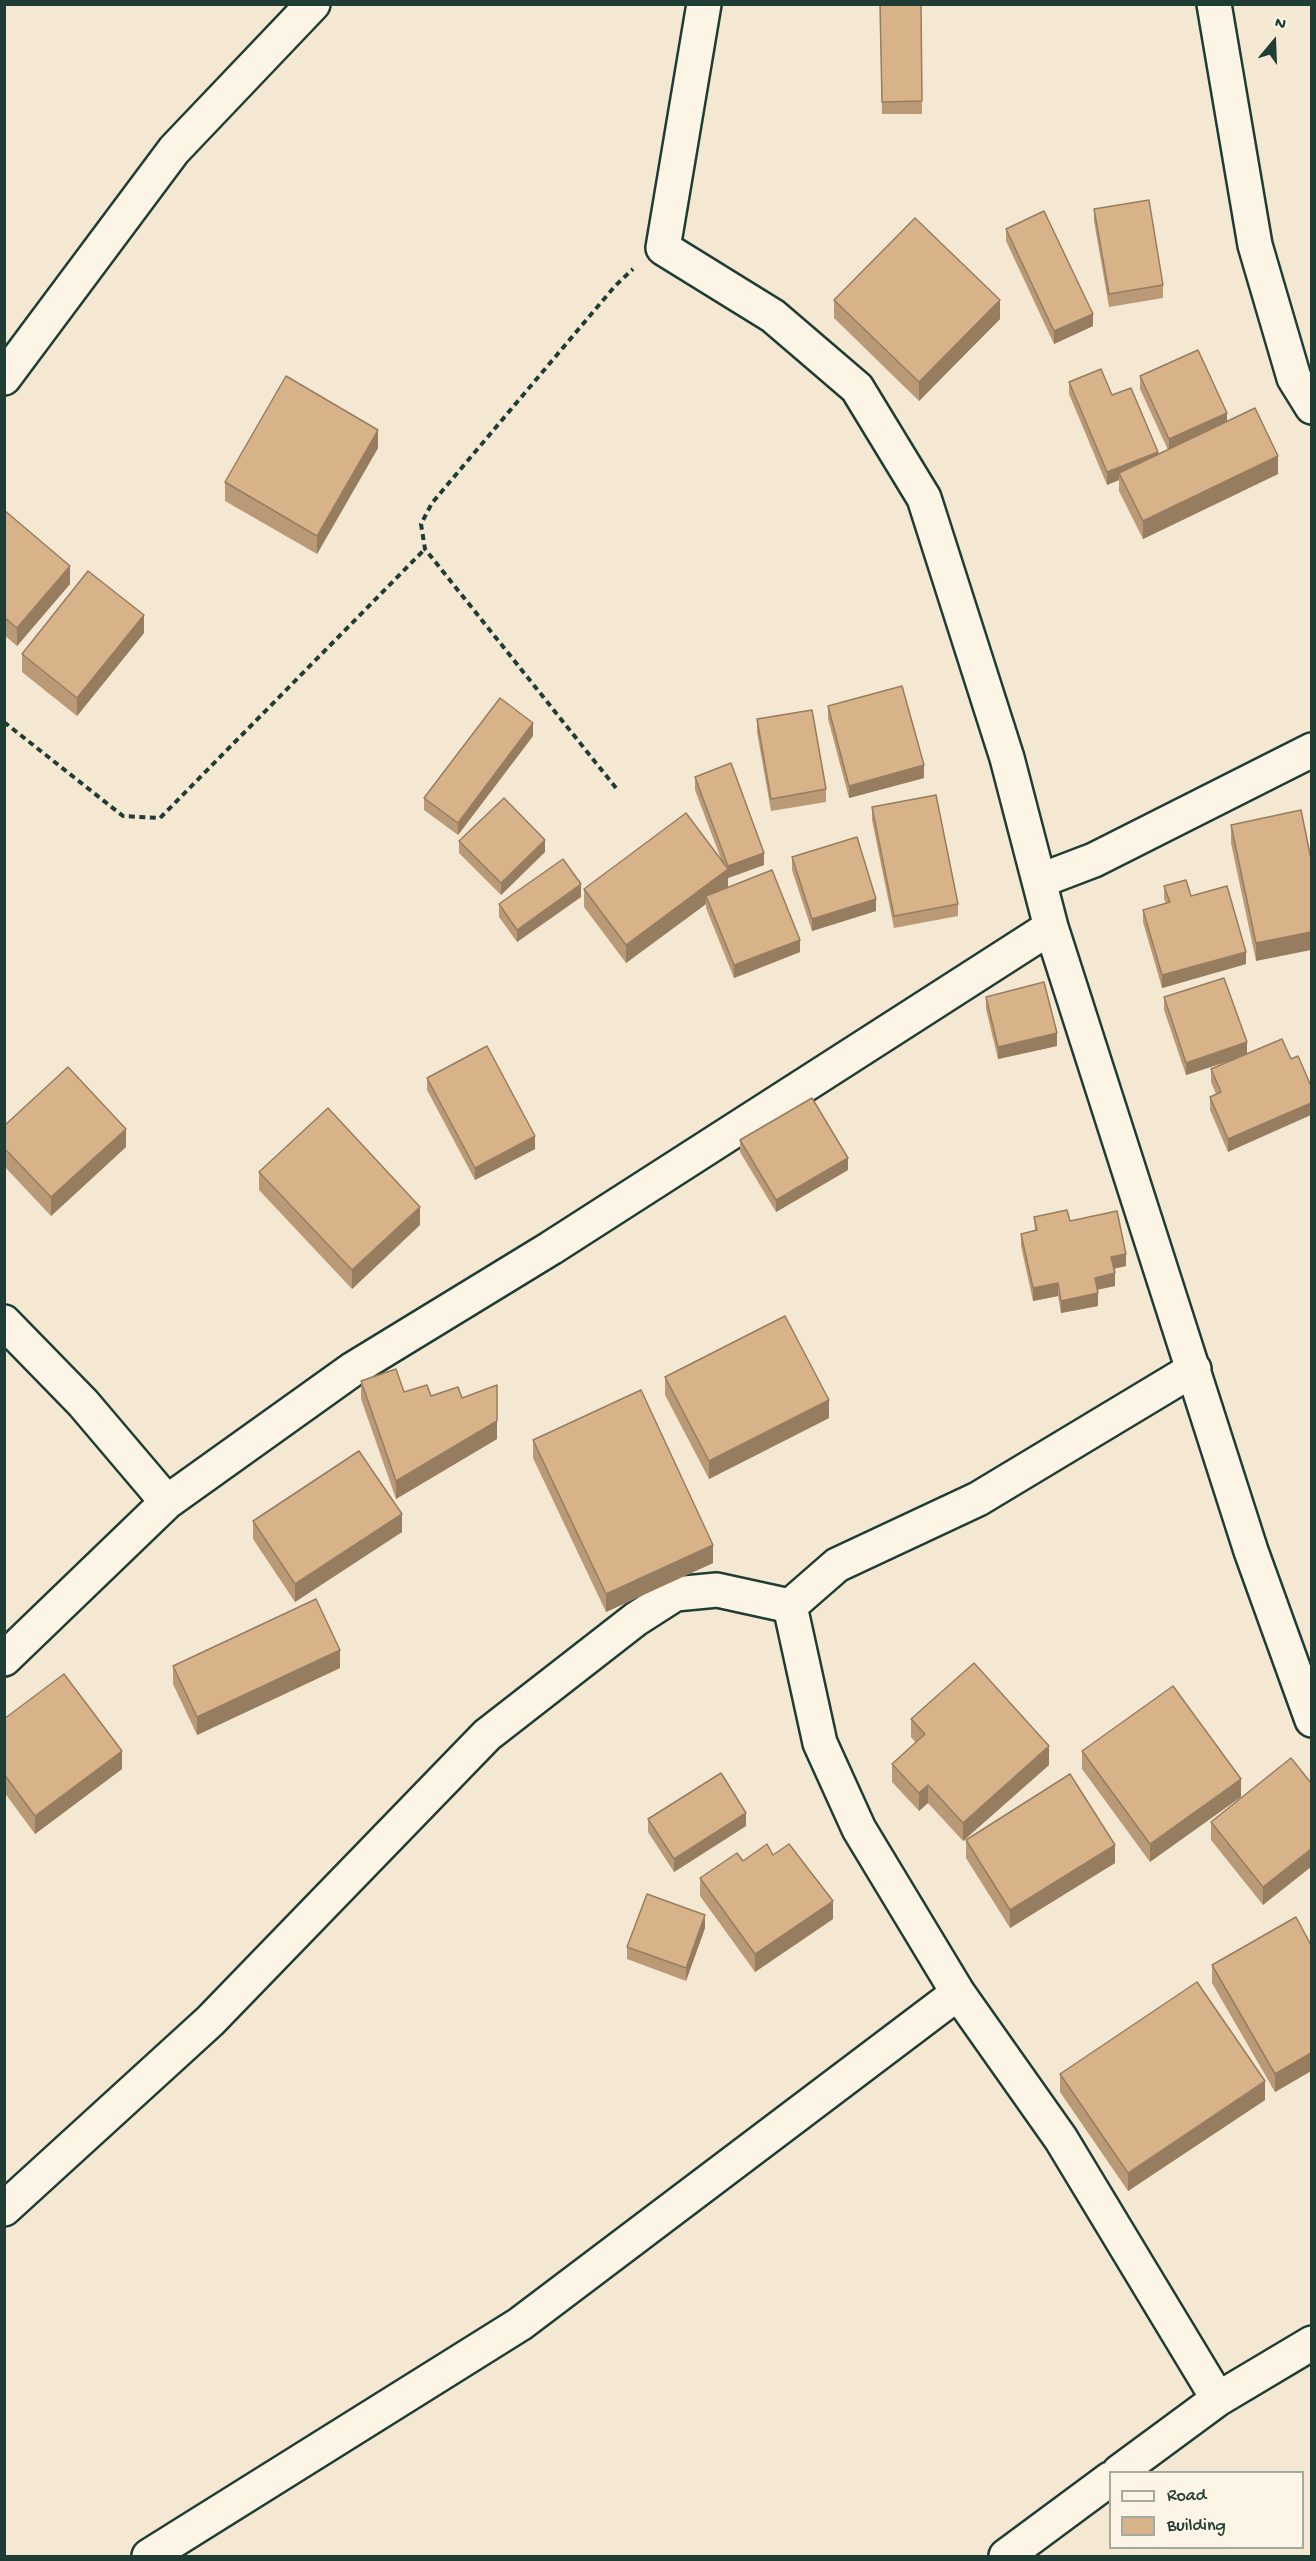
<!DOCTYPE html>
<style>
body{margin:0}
#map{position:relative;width:1316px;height:2561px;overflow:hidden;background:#f5e8d3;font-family:"Gochi Hand",sans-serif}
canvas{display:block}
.frame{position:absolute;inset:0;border:6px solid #1f3d34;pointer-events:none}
.legend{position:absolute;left:1109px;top:2471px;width:195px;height:78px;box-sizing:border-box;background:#fcf5e5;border:2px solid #a4ab9e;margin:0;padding:8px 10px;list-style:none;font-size:18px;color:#1f3d34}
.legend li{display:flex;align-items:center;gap:12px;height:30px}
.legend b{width:30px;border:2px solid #a4ab9e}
.north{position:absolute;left:1244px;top:12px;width:60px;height:60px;-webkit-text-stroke:4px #fcf5e5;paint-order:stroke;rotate:19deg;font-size:16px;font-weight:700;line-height:24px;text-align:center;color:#1f3d34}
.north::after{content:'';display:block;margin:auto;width:21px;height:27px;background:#1f3d34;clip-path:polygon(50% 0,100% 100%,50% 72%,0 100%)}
</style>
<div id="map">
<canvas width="1316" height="2561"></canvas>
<div class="frame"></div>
<ul class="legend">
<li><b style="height:8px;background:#fcf5e5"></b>Road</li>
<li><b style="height:16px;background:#d8b389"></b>Building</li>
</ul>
<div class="north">N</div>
</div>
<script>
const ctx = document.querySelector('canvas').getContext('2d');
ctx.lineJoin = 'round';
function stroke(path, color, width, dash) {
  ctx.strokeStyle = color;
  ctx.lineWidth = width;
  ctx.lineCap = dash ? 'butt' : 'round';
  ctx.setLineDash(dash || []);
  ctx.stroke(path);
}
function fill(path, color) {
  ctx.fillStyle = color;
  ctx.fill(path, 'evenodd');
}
const minor = new Path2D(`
 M704,4L663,248L773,316L857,388L924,498L1007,758L1051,927L1251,1551L1312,1720
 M1214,4L1255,245L1294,378L1312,407
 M4,378L174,150L313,4
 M1039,881L1094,860L1312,750
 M4,1322L83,1403L167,1502
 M790,1606L820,1743L859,1829L958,1993L1061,2139L1218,2399
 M790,1606L837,1565L978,1499L1194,1369
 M4,1659L167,1502L353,1369L551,1248L1051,927
 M4,2209L210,2021L487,1735L636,1619L675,1594L717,1590L790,1606
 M1119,2472L1218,2399L1312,2343
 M149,2556L520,2324L958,1993
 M1006,2556L1110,2479`);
stroke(minor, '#1f3d34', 38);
stroke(new Path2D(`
 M4,722L123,816L160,818L425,549
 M616,788L425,549L421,524L432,503L615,286L633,269`), '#1f3d34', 4, [6, 4.5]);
stroke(minor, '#fcf5e5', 33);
fill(new Path2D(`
 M880,4H921L922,114H882Z
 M1094,209L1163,285V298L1109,307L1094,221Z
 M1006,229L1093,326L1054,344L1006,241Z
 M834,300L1000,319L919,401L834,318Z
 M1140,376L1227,422L1278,474L1143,539L1119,491V480L1107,485L1069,394V382L1112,395L1158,454L1168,450L1140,389Z
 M378,448L317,554L225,501V482Z
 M4,510L70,584L17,646L4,635Z
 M144,633L77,716L22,672V654Z
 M828,706L924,778L849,798L828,719Z
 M757,719L826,789V802L771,811L757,732Z
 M533,736L458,835L424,810V798Z
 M695,777L764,865L728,878V887L800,952L734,978L706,908V904L626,963L584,907V889L721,859L695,790Z
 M872,807L958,904V916L894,928L872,820Z
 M1301,810L1256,961L1231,843V825Z
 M459,841L545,852L501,895L459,853Z
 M792,857L876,911L812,931L792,870Z
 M1164,886L1191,896L1246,964L1162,988L1143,922V910L1166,903L1164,899Z
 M581,897L517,942L499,917V904Z
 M986,997L1057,1046L998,1059L986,1009Z
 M1164,997L1247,1042L1228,1152L1210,1110V1097L1216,1094L1211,1082V1069L1232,1060L1186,1075L1164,1010Z
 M427,1078L535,1149L475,1180L427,1090Z
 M4,1126L126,1147L51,1216L4,1166Z
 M740,1140L848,1170L776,1212L740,1152Z
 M259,1172L420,1225L352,1289L259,1190Z
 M1034,1217L1070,1221L1126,1266L1114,1269L1115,1286L1097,1290L1098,1306L1061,1313L1058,1296L1033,1301L1021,1246V1234L1035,1231Z
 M665,1377L829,1418L709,1479L665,1395Z
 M361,1381L404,1392L431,1396L462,1398L497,1439L396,1499L361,1399Z
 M533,1440L713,1563L606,1612L533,1458Z
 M253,1521L402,1532L295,1602L253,1539Z
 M173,1666L340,1668L197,1735L173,1684Z
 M1173,1686L1150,1862L1082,1769V1751Z
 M4,1719L122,1769L35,1834L4,1792Z
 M911,1719L1049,1765L963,1841L928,1803L919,1811L892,1782V1764L916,1743L911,1737Z
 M1311,1783L1263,1905L1211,1840V1822Z
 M648,1819L746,1826L674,1872L648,1832Z
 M966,1840L1115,1863L1010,1928L966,1858Z
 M773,1855L833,1919L755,1972L700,1896V1878L743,1861Z
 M705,1928L686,1981L627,1959V1947Z
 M1311,1945V2071L1275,2092L1212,1983V1965Z
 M1060,2074L1265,2100L1128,2191L1060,2092Z`), '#ba9a76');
fill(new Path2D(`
 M1000,300V319L919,401V382Z
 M1093,314V326L1054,344V331Z
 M1227,413V425L1169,452V439Z
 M378,430V448L317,554V536Z
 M1158,452V464L1119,473V480L1107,485V472Z
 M1278,456V474L1143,539V521Z
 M70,566V584L17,646V628Z
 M144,615V633L77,716V698Z
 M533,723V736L458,835V823Z
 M924,765V778L849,798V786Z
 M545,840V852L501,895V883Z
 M764,853V865L728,878V866Z
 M728,869V887L706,896V904L626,963V945Z
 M581,884V897L517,942V930Z
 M876,899V911L812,931V919Z
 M1311,932V950L1256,961V943Z
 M800,940V952L734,978V965Z
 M1246,952V964L1162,988V975Z
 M1057,1033V1046L998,1059V1047Z
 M1247,1042V1055L1186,1075V1063Z
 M1311,1103V1115L1228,1152V1139Z
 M126,1129V1147L51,1216V1197Z
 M535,1136V1149L475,1180V1168Z
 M848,1158V1170L776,1212V1200Z
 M420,1207V1225L352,1289V1270Z
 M1126,1254V1266L1111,1269V1257Z
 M1115,1273V1286L1095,1290V1278Z
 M1058,1283V1296L1033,1301V1288Z
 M1098,1293V1306L1061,1313V1301Z
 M497,1385V1439L396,1499V1481Z
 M829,1400V1418L709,1479V1461Z
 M402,1514V1532L295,1602V1584Z
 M713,1545V1563L606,1612V1594Z
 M340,1650V1668L197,1735V1717Z
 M1049,1746V1765L963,1841V1823Z
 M122,1751V1769L35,1834V1816Z
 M1241,1779V1797L1150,1862V1844Z
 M928,1785V1803L919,1811V1793Z
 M746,1813V1826L674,1872V1859Z
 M1115,1845V1863L1010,1928V1910Z
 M1311,1849V1867L1263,1905V1887Z
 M833,1901V1919L755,1972V1954Z
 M705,1915V1928L686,1981V1968Z
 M1311,2053V2071L1275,2092V2074Z
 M1265,2081V2100L1128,2191V2173Z`), '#977d60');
const building = new Path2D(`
 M880,4H921L922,101L882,102Z
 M1149,200L1163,285L1109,294L1094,209Z
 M1044,211L1093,314L1054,331L1006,229Z
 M915,218L1000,300L919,382L834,300Z
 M1198,350L1227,413L1169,439L1140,376Z
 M1101,369L1112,395L1131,388L1158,452L1107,472L1069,382Z
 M286,376L378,430L317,536L225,482Z
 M1255,408L1278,456L1143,521L1119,473Z
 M4,510L70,566L17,628L4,617Z
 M88,571L144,615L77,698L22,654Z
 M902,686L924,765L849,786L828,706Z
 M500,698L533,723L458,823L424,798Z
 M812,710L826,789L771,799L757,719Z
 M731,763L764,853L728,866L695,777Z
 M936,795L958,904L894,916L872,807Z
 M504,798L545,840L501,883L459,841Z
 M1301,810L1311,859V932L1256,943L1231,825Z
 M686,813L728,869L626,945L584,889Z
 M857,837L876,899L812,919L792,857Z
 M563,859L581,884L517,930L499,904Z
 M772,870L800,940L734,965L706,896Z
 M1186,880L1191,896L1227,886L1246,952L1162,975L1143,910L1170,902L1164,886Z
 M1224,978L1247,1042L1186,1063L1164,997Z
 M1044,982L1057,1033L998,1047L986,997Z
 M1282,1039L1291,1059L1298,1056L1311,1086V1103L1228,1139L1210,1097L1221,1092L1211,1069Z
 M487,1046L535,1136L475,1168L427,1078Z
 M68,1067L126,1129L51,1197L4,1148V1126Z
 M812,1098L848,1158L776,1200L740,1140Z
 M328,1108L420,1207L352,1270L259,1172Z
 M1067,1210L1070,1221L1117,1211L1126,1254L1111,1257L1115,1273L1095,1278L1098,1293L1061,1301L1058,1283L1033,1288L1021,1234L1037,1230L1034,1217Z
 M785,1316L829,1400L709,1461L665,1377Z
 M396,1369L404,1392L427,1385L431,1396L458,1387L462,1398L497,1385V1421L396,1481L361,1381Z
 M641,1390L713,1545L606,1594L533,1440Z
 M359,1451L402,1514L295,1584L253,1521Z
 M316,1599L340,1650L197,1717L173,1666Z
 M974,1663L1049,1746L963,1823L928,1785L919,1793L892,1764L925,1734L911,1719Z
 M64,1674L122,1751L35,1816L4,1774V1719Z
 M1173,1686L1241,1779L1150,1844L1082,1751Z
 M1291,1758L1311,1783V1849L1263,1887L1211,1822Z
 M721,1773L746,1813L674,1859L648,1819Z
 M1070,1774L1115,1845L1010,1910L966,1840Z
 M767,1844L773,1855L789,1844L833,1901L755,1954L700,1878L737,1853L743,1861Z
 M647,1894L705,1915L686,1968L627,1947Z
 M1296,1917L1311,1945V2053L1275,2074L1212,1965Z
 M1197,1982L1265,2081L1128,2173L1060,2074Z`);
fill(building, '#d8b389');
stroke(building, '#977d60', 1.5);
</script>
